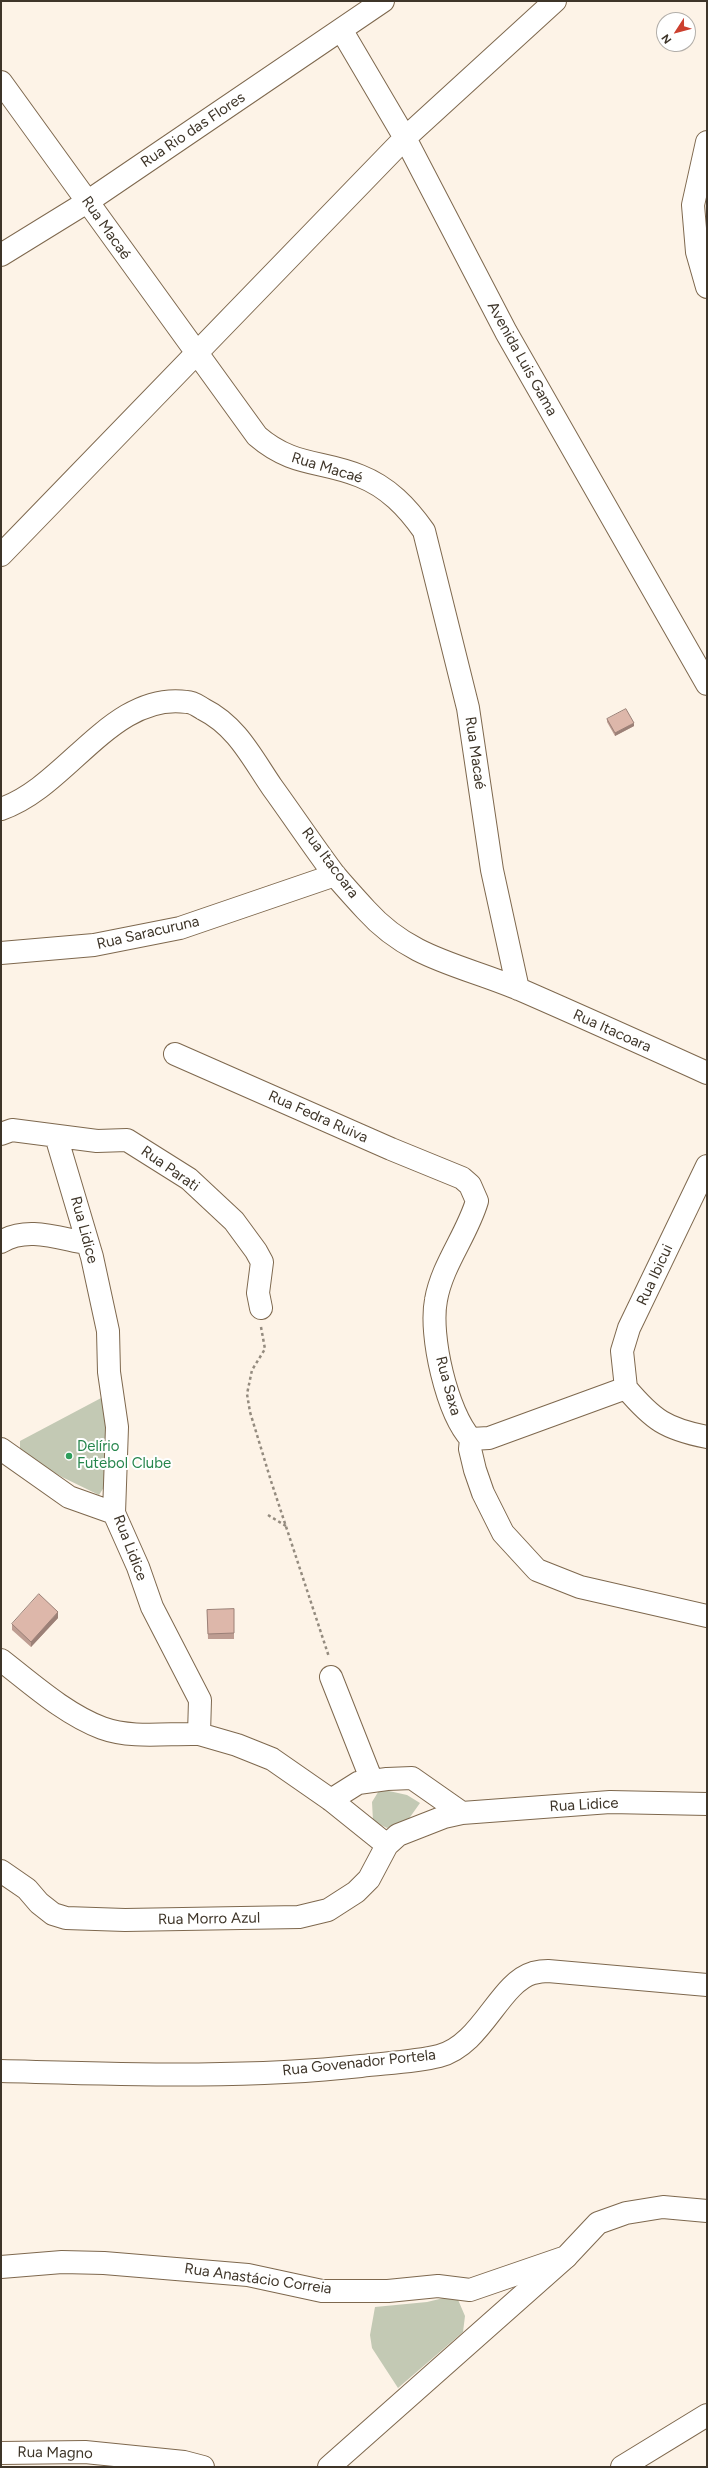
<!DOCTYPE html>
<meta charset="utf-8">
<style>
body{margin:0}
#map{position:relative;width:708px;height:2468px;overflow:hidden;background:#fdf3e7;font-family:Figtree,sans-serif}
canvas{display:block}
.frame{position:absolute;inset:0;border:2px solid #3e3529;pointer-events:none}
.north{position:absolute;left:656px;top:12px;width:40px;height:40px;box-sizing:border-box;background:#fff;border:1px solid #b2aea9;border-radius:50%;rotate:234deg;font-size:11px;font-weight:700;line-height:16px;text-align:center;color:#3e3529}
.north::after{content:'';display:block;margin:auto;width:14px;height:18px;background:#cc402f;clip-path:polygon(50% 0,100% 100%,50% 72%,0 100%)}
</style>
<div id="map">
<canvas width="708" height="2468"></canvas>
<div class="frame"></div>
<div class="north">N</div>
</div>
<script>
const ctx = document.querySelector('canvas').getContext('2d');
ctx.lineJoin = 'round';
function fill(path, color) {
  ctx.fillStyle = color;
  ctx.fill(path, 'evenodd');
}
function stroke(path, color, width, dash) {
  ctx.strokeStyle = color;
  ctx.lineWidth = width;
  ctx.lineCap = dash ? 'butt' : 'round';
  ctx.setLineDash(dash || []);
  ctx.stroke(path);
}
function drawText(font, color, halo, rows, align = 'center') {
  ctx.font = font + ' Figtree,sans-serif';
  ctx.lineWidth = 4;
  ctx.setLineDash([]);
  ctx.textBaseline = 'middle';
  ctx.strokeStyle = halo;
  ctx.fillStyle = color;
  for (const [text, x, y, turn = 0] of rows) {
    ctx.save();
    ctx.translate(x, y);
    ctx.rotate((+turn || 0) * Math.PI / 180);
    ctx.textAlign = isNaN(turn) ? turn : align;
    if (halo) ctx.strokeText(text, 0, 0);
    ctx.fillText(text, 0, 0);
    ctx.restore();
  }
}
fill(new Path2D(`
 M103,1397L109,1447L108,1481L99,1495L62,1477L20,1452V1441Z
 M380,1789L407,1795L420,1803L408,1820L387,1828L373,1821L372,1802Z
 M456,2295L465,2316L463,2332L398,2388L372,2348L370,2335L375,2307L427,2302Z`), '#c3c9b4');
const minor = new Path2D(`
 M342,31L405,138L506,332L707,684
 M1,82L257,436C293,467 321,460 360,476C388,487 407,507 424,531L468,708L492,870L518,989
 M707,142L693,205L697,252L707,287
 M1,255L87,202L383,1
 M1,555L405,138L555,1
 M1,809C67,787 112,691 187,702C193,702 198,706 203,709C237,726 252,758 272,787C293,816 313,846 334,874C344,886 355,898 366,910C411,960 463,965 521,990C583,1017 645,1045 707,1073
 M1,953L94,945L180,928L335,875
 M175,1054L391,1149L462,1178L470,1185L477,1201C467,1235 442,1265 436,1300C429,1335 447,1413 471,1439L489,1438L626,1388
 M1,1134L12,1130L97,1141L127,1140L189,1179L234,1221L256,1251L262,1262L258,1293L261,1308
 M56,1136L92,1257L108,1331L109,1372L117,1427L114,1513L138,1567L152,1607L200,1700L199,1734L237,1745L272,1759L331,1800L387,1845
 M1,1242C26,1226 58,1238 86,1243
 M626,1388L622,1351L629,1328L707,1166
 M626,1388C653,1420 666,1429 707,1437
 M471,1439L470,1449L475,1470L483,1493L503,1533L537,1570L580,1587L707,1616
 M1,1449L69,1497L114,1513
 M1,1660C32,1684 65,1714 102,1728C132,1739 168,1733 199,1734
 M331,1677L372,1781
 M331,1800L358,1783L387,1779L412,1778L462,1813
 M1,1871L27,1889L39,1903L53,1914L66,1918L125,1920L299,1917L328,1910L356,1892L369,1879L387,1845L398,1835L444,1817L462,1813L610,1802L707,1804
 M1,2071C120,2074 242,2079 361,2066C386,2063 414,2062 439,2056C482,2045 499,1983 533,1973C537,1972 543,1971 548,1971L707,1985
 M1,2453L85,2452L184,2462L203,2467
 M329,2467L566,2257
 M622,2467L707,2415`);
const major = new Path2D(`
 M1,2267L62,2262L104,2263L248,2275L322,2291H388L438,2286L470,2290L566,2257L598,2223L626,2213L663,2207L707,2211`);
stroke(minor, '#7e684e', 24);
stroke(major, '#7e684e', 24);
stroke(new Path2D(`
 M261,1327L265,1349L252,1370L247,1394L250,1412L271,1481L329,1657
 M268,1515L286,1526`), '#948b7f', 2.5, [3, 3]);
stroke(minor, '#fff', 22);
stroke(major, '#fff', 22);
fill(new Path2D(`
 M607,719L634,726L615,736L607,722Z
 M234,1609V1639H208L207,1610Z
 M58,1618L31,1647L12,1630V1624Z`), '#be9d92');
fill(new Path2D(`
 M634,723V726L615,736V733Z
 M58,1612V1618L31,1647V1642Z`), '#9b8077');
const building = new Path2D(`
 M626,709L634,723L615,733L607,719Z
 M39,1594L58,1612L31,1642L12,1624Z
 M234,1609V1633L208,1634L207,1610Z`);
fill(building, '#ddb7aa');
stroke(building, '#9b8077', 1);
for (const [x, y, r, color] of [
 [69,1456,4,"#2e9e5b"]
]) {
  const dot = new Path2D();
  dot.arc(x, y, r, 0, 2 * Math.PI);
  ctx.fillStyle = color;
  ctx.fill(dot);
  stroke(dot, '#fff', 1.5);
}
drawText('15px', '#3e3529', '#fff', [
 ["Rua Rio das Flores",193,130,-34],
 ["Rua Macaé",106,228,55],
 ["Avenida Luis Gama",522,359,61],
 ["Rua Macaé",327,468,17],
 ["Rua Macaé",475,753,82],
 ["Rua Itacoara",330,863,53],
 ["Rua Saracuruna",148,933,-13],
 ["Rua Itacoara",612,1031,24],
 ["Rua Fedra Ruiva",318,1117,24],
 ["Rua Parati",170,1169,35],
 ["Rua Lidice",84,1230,75],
 ["Rua Ibicui",655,1275,-65],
 ["Rua Saxa",448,1386,75],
 ["Rua Lidice",130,1548,69],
 ["Rua Lidice",584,1805,-3],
 ["Rua Morro Azul",209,1919,-1],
 ["Rua Govenador Portela",359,2063,-6],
 ["Rua Anastácio Correia",258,2279,8],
 ["Rua Magno",55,2453,1]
]);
drawText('15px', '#27864d', '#fff', [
 ["Delírio",77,1447],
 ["Futebol Clube",77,1464]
], 'left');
</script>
